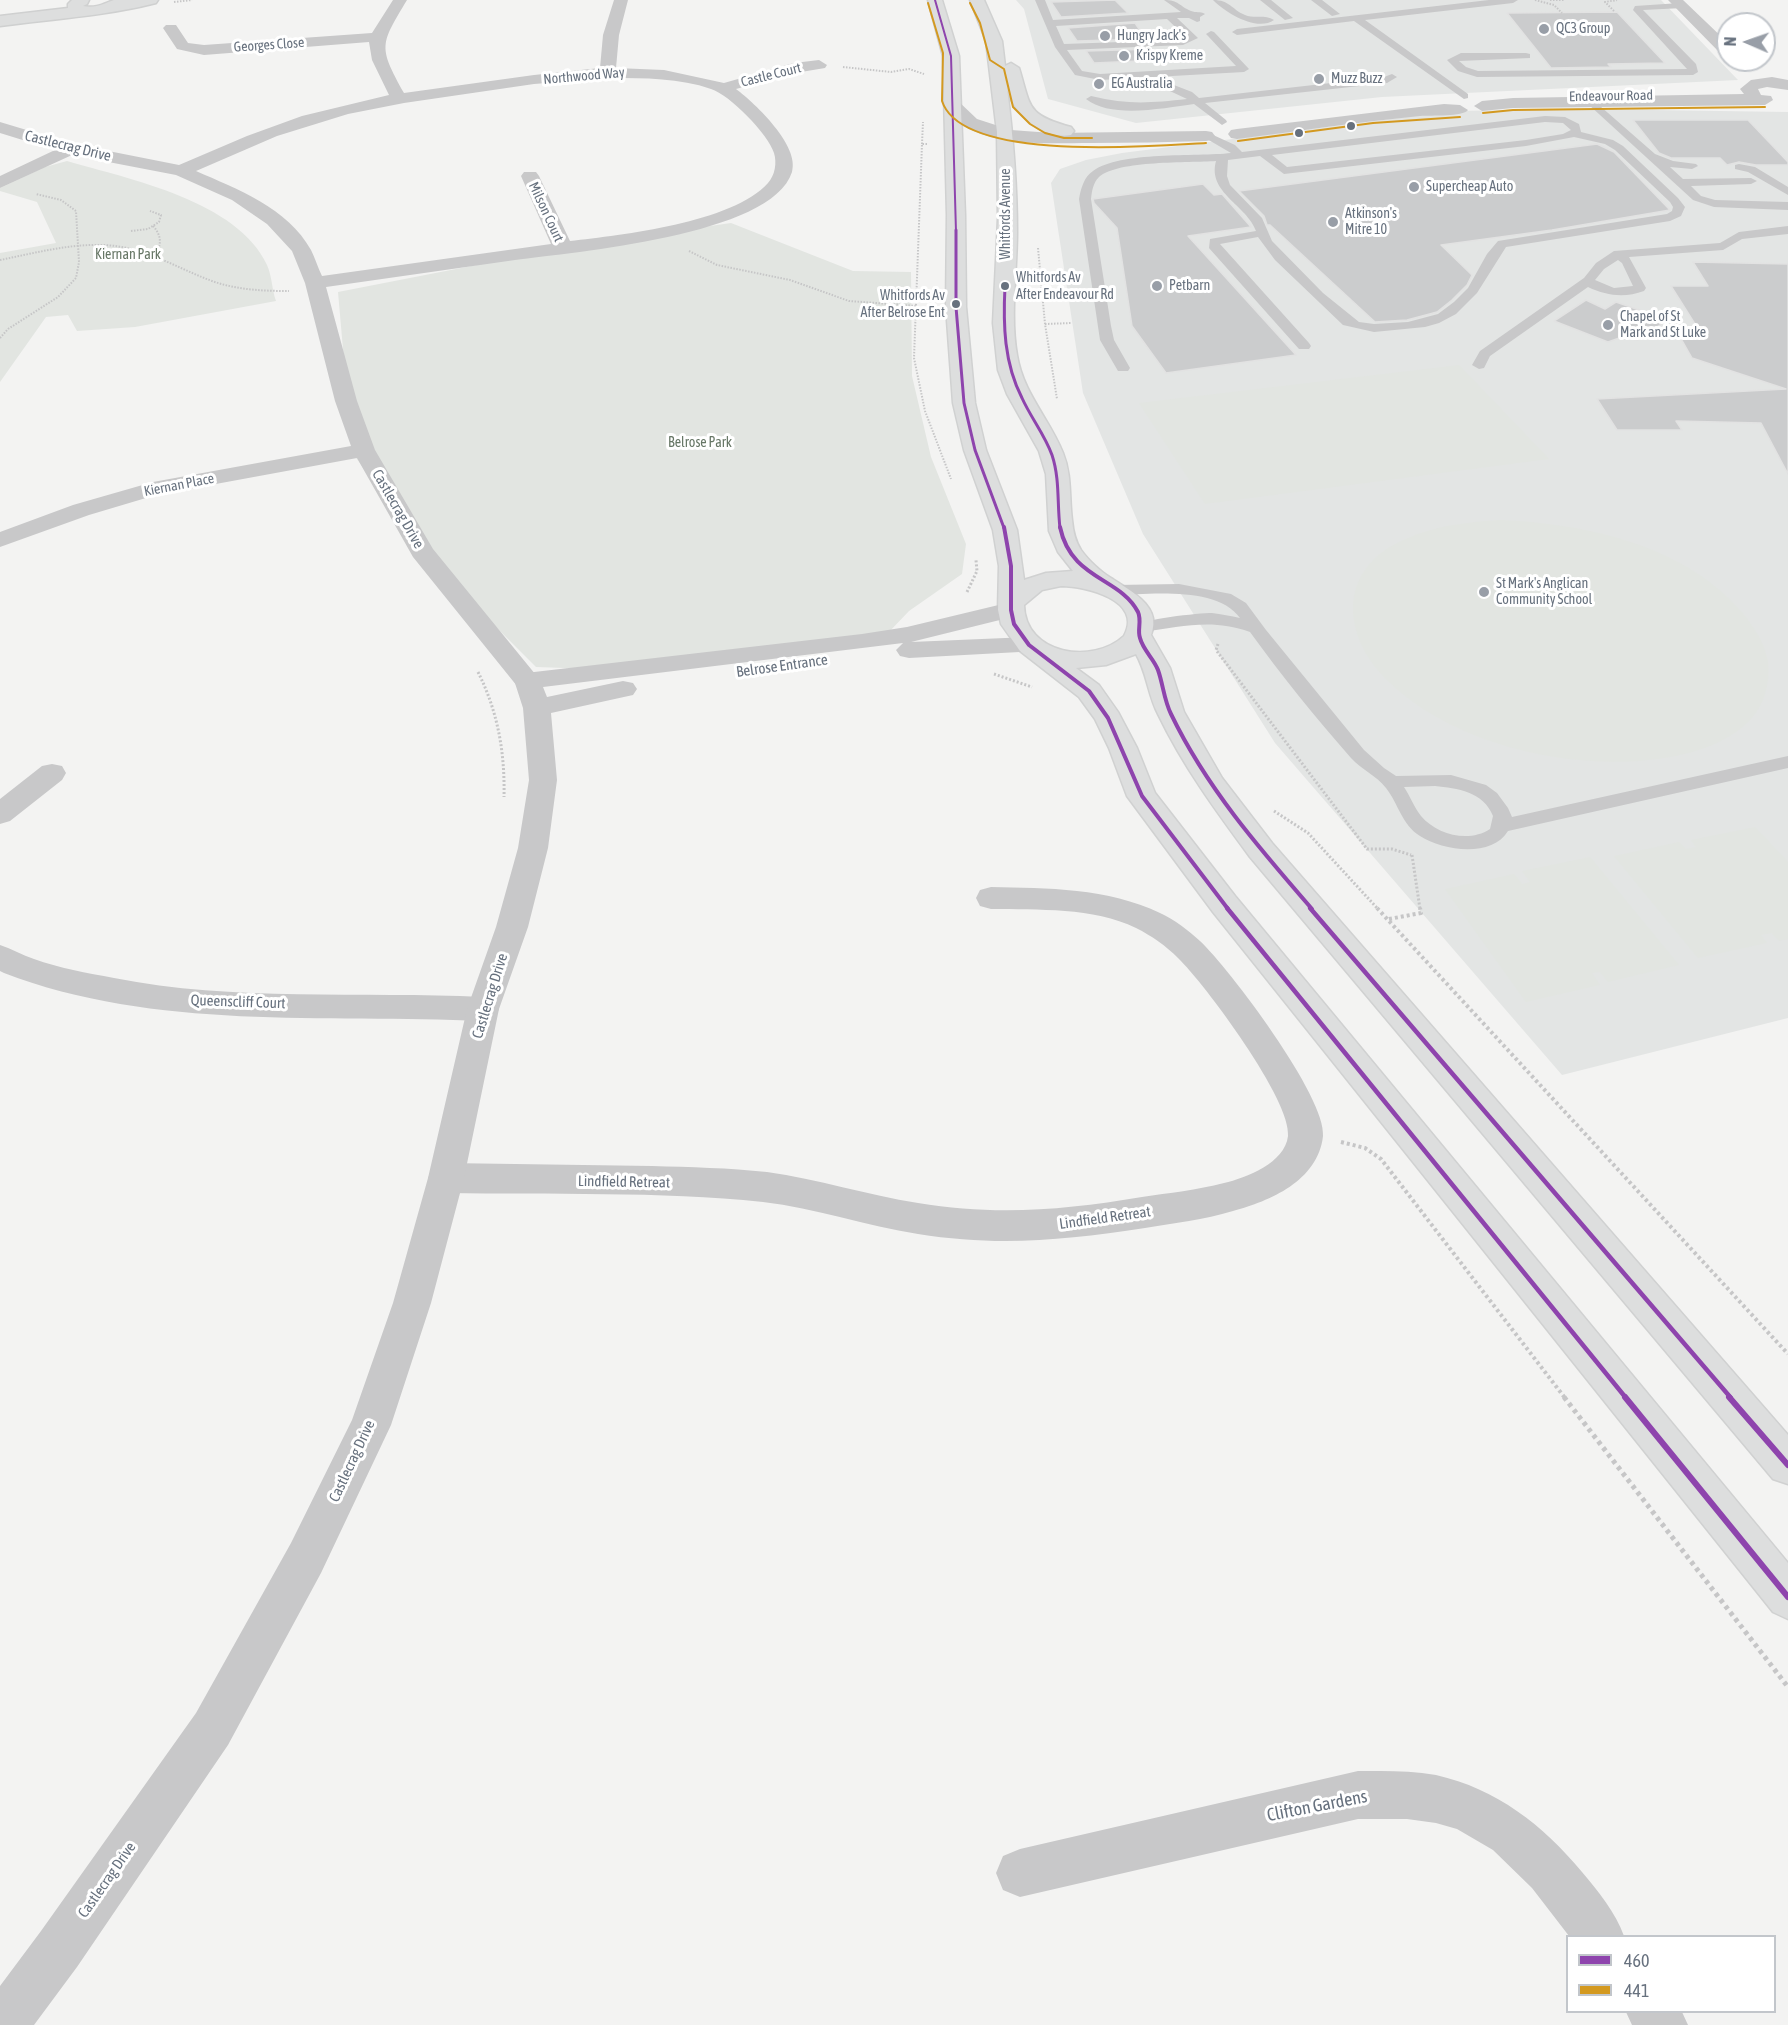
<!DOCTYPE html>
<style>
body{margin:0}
#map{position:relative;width:1788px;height:2025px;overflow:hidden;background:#f3f3f2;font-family:"Asap Condensed",sans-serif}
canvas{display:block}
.legend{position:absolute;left:1566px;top:1935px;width:210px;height:78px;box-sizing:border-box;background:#fff;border:2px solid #c2c6cb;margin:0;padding:8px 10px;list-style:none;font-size:18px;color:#67717e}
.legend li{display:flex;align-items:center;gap:12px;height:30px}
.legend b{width:30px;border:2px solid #c2c6cb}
.north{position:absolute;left:1716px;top:12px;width:60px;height:60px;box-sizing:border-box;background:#fff;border:2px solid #c2c6cb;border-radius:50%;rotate:272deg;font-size:16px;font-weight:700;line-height:24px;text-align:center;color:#67717e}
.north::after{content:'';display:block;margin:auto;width:21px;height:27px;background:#989ea7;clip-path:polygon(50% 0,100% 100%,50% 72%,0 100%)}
</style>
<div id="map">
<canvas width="1788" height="2025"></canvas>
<ul class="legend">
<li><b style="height:8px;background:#8e44ad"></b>460</li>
<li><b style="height:8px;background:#d39920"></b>441</li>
</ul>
<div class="north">N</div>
</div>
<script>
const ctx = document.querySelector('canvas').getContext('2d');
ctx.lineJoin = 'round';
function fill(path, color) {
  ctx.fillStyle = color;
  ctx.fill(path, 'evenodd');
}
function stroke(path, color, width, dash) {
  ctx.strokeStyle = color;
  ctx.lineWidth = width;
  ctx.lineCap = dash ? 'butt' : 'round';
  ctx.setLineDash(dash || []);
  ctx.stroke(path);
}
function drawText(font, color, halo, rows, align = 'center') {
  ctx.font = font + ' "Asap Condensed",sans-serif';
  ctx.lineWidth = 6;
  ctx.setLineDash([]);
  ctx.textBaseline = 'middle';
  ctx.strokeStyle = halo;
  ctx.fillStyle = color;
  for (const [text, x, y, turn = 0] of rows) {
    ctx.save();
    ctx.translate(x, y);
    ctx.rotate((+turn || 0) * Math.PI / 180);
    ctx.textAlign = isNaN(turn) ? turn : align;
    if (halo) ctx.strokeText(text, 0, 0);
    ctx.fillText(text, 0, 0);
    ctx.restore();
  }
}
fill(new Path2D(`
 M1016,0H1661L1738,80L1382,97L1136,123L1048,99L1024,9Z
 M1584,109L1788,112V1018L1562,1075L1275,743L1143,534L1083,393L1051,183L1060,169L1086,160L1122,153L1453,111Z`), '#e3e5e4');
fill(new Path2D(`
 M67,161C129,179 238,201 267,265C272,276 272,290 276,301L135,327L77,331L68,315L46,317L0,382V253L56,243L37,202L0,191V188L45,167Z
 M731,223L853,271L911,272L912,376L931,457L966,544L962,574L909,611L889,632L622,670L536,667L427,558L352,452L338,292L579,245Z
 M1459,365L1549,459L1205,504L1139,403Z
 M1501,520C1586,524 1687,545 1744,615C1755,629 1765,644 1768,662C1770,683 1765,704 1750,720C1722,749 1677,758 1638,761C1555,767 1449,741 1388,681C1339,633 1338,566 1408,538C1438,525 1469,522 1501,520Z
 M1755,827L1788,862V939L1779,941L1772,933L1761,935L1767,943L1698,958L1614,856L1679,842L1686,849L1696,847L1691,840Z
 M1590,857L1679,965L1608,982L1600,972L1592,973L1600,985L1526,1002L1445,889L1514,874L1522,884L1530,882L1522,871Z`), '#e2e5e1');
const building = new Path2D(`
 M1115,0L1128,13L1061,17L1051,2Z
 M1617,12L1665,63L1608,64L1611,67L1551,68L1507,13Z
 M1135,23L1146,39L1077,41L1068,28Z
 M1153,49L1162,60L1094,63L1086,51Z
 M1633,120H1748L1788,162V165H1756L1739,162L1727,165L1720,158H1671L1659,153Z
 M1597,144L1614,152L1670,210L1552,230L1441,245L1472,275L1467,285L1452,300L1437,312L1407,320L1375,322L1270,225H1267L1264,216L1239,191Z
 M1203,184L1214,195L1222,194L1251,227L1188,236L1296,355L1166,373L1132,326L1117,228L1094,203L1093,199Z
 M1693,262L1788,264V474L1761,423L1676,421L1682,430H1617L1597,399L1786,389L1692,358L1671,321L1700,332L1671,286H1708Z
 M1586,300L1605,309L1616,302L1668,320L1637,340L1625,336L1608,342L1554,321Z`);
fill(building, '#cbcccd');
stroke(building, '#e2e2e2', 1.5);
const secondary = new Path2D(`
 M72,0H89L87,4L83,6C96,9 105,3 114,0C127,0 145,0 158,0L156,3C105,16 53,19 0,26V16L68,8V4Z`);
const primary = new Path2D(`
 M928,0H942L959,56L965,215L966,307L975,403L986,450L1017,530L1024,580L1046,573L1073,571L1058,552L1049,531L1046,474L1039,451L1007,394L998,370L993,323L998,219L997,132L986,41L970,0H984L1002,41L1005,66L1011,63L1019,68C1031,107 1026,115 1071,127L1074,131L1071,135C1044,141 1012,113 1007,88C1013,136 1017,183 1017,232C1017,273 1010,315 1017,355C1023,393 1049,418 1063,453C1072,475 1069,497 1072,520C1073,531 1075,541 1081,550C1088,560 1101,572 1111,578C1129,590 1163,606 1151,635L1170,668L1184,712L1222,778L1272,843L1788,1435V1484L1773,1479L1250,857C1216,811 1183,766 1158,714C1148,695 1147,673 1136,654L1106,665L1076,668L1099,685L1118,712L1137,748L1155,793L1235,896L1788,1563V1619L1773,1612L1213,912L1127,796L1109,748L1095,719L1079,697L1020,651L1001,624L998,610L999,566L993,530L964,450L953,403L946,307L947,215L943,56ZM1061,586C1085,586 1144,600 1124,636C1093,665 1025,655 1024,605L1042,590Z`);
stroke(secondary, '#cfd0d0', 3);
stroke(primary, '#d0d1d1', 3);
stroke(new Path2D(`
 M1535,0L1554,5L1562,13
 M1550,0H1564
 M174,2L192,0
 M1614,11L1605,2L1617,0
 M843,67L891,72L909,69L924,74
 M922,144L923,122
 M927,144H922L914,358L925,411L951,479
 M153,226C163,237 161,246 154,258
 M131,231L148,229L159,222L161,215L150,211
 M1038,248L1045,324L1057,399
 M689,251L717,265L790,280L849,301L917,306
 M0,260C40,252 82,240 122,247C154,253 182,270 212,281C237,290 263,291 289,291
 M1045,324L1072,323
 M0,338L8,329L58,297L76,278L79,262L76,211L61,200L36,194`), '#c6c6c7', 2, [1.5, 1.5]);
stroke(new Path2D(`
 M967,592L977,571L976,560
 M1218,644L1216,650L1367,849H1392L1411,855
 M478,672C498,712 505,753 504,797
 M994,674L1032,687
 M1274,811L1308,833L1378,909
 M1412,855L1420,909`), '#c6c6c7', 3, [2, 2]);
stroke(new Path2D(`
 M1377,908L1788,1354
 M1389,919L1421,913L1420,908
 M1341,1142L1365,1148L1381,1159L1565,1398`), '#c6c6c7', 4, [3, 3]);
stroke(new Path2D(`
 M1564,1397L1788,1687`), '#c6c6c7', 5, [4, 4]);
fill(new Path2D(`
 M1035,0H1045L1053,20L1181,12L1164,0C1179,0 1179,6 1191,11C1196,13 1200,11 1205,14L1200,17V21L1197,22L1189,18H1177L1198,38L1183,45L1067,50L1082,71L1100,74L1236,66L1208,36L1206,34L1211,31L1214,32L1249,69L1244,72L1100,80L1075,75L1055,47ZM1167,19L1187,38L1179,40L1064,44L1056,26Z
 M1213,0C1230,0 1231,9 1245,15C1254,19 1265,14 1274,20C1257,32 1226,13 1213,0Z
 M1260,0H1271L1293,18L1285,20Z
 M1311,0H1322L1340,14L1332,16Z
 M1489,0H1518L1513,3L1365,20L1468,94V98L1464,99L1354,21L1237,35L1232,32L1237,29Z
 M1680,3L1685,6L1683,8L1643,10L1696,64L1698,72L1693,75L1477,77L1458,71L1447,60L1461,53H1526L1530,54V58L1459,61L1466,67L1478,71L1687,69L1633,10L1635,6Z
 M1392,74L1397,77L1387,83L1205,103L1226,120L1227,122L1222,125L1194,104C1164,108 1111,119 1086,99L1091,96C1128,105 1150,103 1187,99L1157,85L1156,83L1161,80L1192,92L1199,98L1384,77Z
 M1592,99L1655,154L1673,161L1696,164L1698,166L1692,169L1670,167L1683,179L1751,178L1757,181L1751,184L1691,186L1701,196L1715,200L1788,202V210L1714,207L1693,200L1588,104L1587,102Z
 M1545,116L1565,117L1579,124L1581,132L1613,140L1623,146L1678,198L1685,207L1681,216L1670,221L1506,247L1477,293L1456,314L1439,323L1425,327L1374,332L1343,325L1275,260L1258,237L1220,244L1309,343L1311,346L1309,349H1299L1209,248L1210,239L1256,231C1247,205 1207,193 1216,161C1189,163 1118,160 1099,177C1093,183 1092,191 1091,199L1111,326L1114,340L1130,368L1128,371H1118L1100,340L1079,199C1081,188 1084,177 1093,171C1120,151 1196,157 1231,153L1207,139V135L1211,134L1235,145L1242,152ZM1545,122L1563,123L1571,130L1563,134L1526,140L1287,167L1272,155ZM1574,137L1605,144L1615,150L1670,202L1673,207L1672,211L1667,214L1498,241L1487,254L1468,288L1454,302L1438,314L1408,322L1374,324L1359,322L1323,293L1272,241L1262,218L1230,185L1227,176L1228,160L1260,156L1284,174L1526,146Z
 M1739,164L1755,167L1788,187V195L1748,172L1735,169V165Z
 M1788,226V234L1742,239L1723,250L1629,257L1646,288L1644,291C1625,298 1607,296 1588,287L1490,356L1484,368L1479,369L1472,365L1480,351L1584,278L1596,263L1614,251L1720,243L1739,232ZM1618,260L1622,263L1633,286L1614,288L1595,280L1604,269Z
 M1179,584L1231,594L1246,603L1266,630L1364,750L1384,768L1396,776L1451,775L1486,785L1497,793L1508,808L1512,817L1788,756V768L1508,831C1492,858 1443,851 1420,836C1402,825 1398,803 1386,788C1377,776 1361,769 1351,758C1316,718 1281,675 1250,632C1211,618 1182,627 1142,632L1134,627C1140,619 1199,613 1212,613C1221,614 1231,616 1240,618C1218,586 1150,594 1115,595L1107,590L1115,585ZM1435,786C1457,788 1484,792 1493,816L1490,829C1469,843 1437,835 1421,816C1414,807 1410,796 1404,787Z`), '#c8c8c9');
fill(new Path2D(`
 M393,0H407C380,45 378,46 404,93L534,75L600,68L603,35L614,0H628L619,35L616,68L664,70L724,83L794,63L819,60L827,65L825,68L795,73L736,89C756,104 800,146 792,172C772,236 573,252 515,260C452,269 389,278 326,287L357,401L375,450L433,549L540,680L537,686L527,688L517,686L413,557L357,458L156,495L89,515L0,547V532L73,505L153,482L351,446L335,401L305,283L292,251L267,224L232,200L176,175L72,155L0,188V176L55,150L0,133V122L73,144L179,165L247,136L302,116L389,95L372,60L369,42L204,55L177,49L163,28L166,25H176L188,43L204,45L372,33ZM612,78C644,78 680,78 711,89C730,95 768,134 774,153C777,163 775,175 768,183C732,223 622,235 570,241L539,176L536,172H524L521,176L551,244L322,276C318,268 315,258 311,250C288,208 237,189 196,171L277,136L348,114L404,103L534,84Z
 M52,764L62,766L66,773L62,780L10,821L0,824V799L42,766Z
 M991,887C1047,888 1108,888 1160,913C1175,920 1188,930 1200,941C1229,968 1327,1098 1323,1136C1318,1181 1270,1201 1233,1211C1204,1220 1174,1223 1145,1228C1065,1240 999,1247 918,1234C866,1226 816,1208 763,1202C658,1191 551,1195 446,1193L433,1188L428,1178L433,1168L446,1163C515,1164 583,1165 652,1166C690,1167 729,1168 767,1172C818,1179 867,1195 918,1203C996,1216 1065,1210 1142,1197C1169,1193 1197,1190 1224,1183C1246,1178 1285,1163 1288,1136C1292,1101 1205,984 1178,958C1166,946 1152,936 1136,928C1093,907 1038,910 991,909L980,906L976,898L980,890Z
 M0,945C12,949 22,955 34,959C59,968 87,973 114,978C234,1002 361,991 483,997L495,1000L499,1009L495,1018L483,1021C324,1014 155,1031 4,973L0,971Z
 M1358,1771C1384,1771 1410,1770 1436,1775C1497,1789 1543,1825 1582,1872C1598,1891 1616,1913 1624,1936H1569L1532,1888L1493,1850L1457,1829L1436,1823L1407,1819H1358L1020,1897L1003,1890L996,1873L1003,1856L1020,1849Z
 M1626,2012H1682L1688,2025H1632Z`), '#c8c8c9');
fill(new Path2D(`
 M1668,0H1683L1728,43V57L1722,55Z
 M1772,77L1788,80V90L1767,87L1758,89L1761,95L1771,96L1773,100L1765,105L1513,108L1482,111L1474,106L1482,101L1513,98L1744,94L1740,89L1751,80Z
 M951,99L957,100L977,119L1011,130L1052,133L1206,131L1212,132L1215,136L1212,140L1206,141C1168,142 1130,143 1091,143C1050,143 1003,147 965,127C955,122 949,113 943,104Z
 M1444,104L1460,105L1468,110C1463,117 1431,115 1420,116C1359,122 1298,131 1237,139L1231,138L1228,134L1231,130L1237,129Z
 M1011,602L1020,605L1024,610L1020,615L911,642L1029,637L1038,639L1042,645L1038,651L909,658L900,656L896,650L903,643L543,687L547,697L623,681L633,683L637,689L633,695L551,713L557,780L548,848L528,927L499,1009L464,1178L431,1303L391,1425L321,1573L228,1745L77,1967L34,2025H0V1986L41,1931L196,1713L291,1543L352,1420L393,1303L428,1178L467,1009L496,927L518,848L529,780L523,708L514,680L517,674L862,634L907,627Z`), '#c8c8c9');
fill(secondary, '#dddede');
fill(primary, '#dddede');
stroke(new Path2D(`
 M935,0L951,56L956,232`), '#8e44ad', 2);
stroke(new Path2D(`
 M956,230V307L964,403L975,450L1004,528
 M1005,286C1003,325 1004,363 1022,398C1031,418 1045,435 1052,455C1060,479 1057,504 1060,528`), '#8e44ad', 3);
stroke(new Path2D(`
 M1004,527L1011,566V610L1014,624L1029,645L1089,691L1108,718L1142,796L1228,909
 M1060,527C1071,580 1120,577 1138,612C1142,621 1137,630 1140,638C1143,650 1154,659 1158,670C1163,684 1164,700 1171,714C1206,787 1259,848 1312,909`), '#8e44ad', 4);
stroke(new Path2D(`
 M1227,908L1626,1398
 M1310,908L1731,1398`), '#8e44ad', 4.5);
stroke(new Path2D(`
 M1625,1397L1788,1597
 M1729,1397L1788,1465`), '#8e44ad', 6);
stroke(new Path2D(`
 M928,3L943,53L942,101C962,163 1153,146 1206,143
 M970,3L980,23L990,60L1004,69L1013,107L1030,124L1045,133L1064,138H1092
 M1483,113L1513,110L1765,107
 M1238,141L1373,123L1460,117`), '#d39920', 2);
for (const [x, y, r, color] of [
 [1544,29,6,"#989ea7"],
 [1105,36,6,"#989ea7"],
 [1124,56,6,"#989ea7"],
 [1319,79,6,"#989ea7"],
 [1099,84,6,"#989ea7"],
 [1351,126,5,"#67717e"],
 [1299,133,5,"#67717e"],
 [1414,187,6,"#989ea7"],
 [1333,222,6,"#989ea7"],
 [1005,286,5,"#67717e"],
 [1157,286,6,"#989ea7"],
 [956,304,5,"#67717e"],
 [1608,325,6,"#989ea7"],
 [1484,592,6,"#989ea7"]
]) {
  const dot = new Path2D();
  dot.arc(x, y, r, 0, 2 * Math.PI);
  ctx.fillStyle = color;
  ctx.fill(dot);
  stroke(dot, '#fff', 2);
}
drawText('14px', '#67717e', '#fff', [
 ["QC3 Group",1556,29],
 ["Hungry Jack's",1117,36],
 ["Krispy Kreme",1136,56],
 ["Muzz Buzz",1331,79],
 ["EG Australia",1111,84],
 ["Supercheap Auto",1426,187],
 ["Atkinson's",1345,214],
 ["Mitre 10",1345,230],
 ["Petbarn",1169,286],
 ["Chapel of St",1620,317],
 ["Mark and St Luke",1620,333],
 ["St Mark's Anglican",1496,584],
 ["Community School",1496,600]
], 'left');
drawText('14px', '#67717e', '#fff', [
 ["Georges Close",269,45,-4],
 ["Castle Court",771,75,-14],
 ["Northwood Way",584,76,-5],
 ["Endeavour Road",1611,96,-1],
 ["Milson Court",546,212,65],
 ["Whitfords Avenue",1006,214,-90],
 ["Kiernan Place",179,485,-11]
]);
drawText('14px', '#667665', '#fff', [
 ["Kiernan Park",128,255],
 ["Belrose Park",700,443]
]);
drawText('14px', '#67717e', '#fff', [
 ["Whitfords Av",1016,278],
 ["After Endeavour Rd",1016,295],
 ["Whitfords Av",945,296,"right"],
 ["After Belrose Ent",945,313,"right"]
], 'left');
drawText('15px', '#67717e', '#fff', [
 ["Castlecrag Drive",68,146,14],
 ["Castlecrag Drive",398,509,60],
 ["Belrose Entrance",782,666,-8],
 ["Castlecrag Drive",490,996,-73],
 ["Queenscliff Court",238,1002,2],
 ["Lindfield Retreat",624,1182,1],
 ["Lindfield Retreat",1105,1218,-8],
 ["Castlecrag Drive",352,1461,-65],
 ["Castlecrag Drive",107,1880,-55]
]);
drawText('18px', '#67717e', '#fff', [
 ["Clifton Gardens",1317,1806,-11]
]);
</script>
